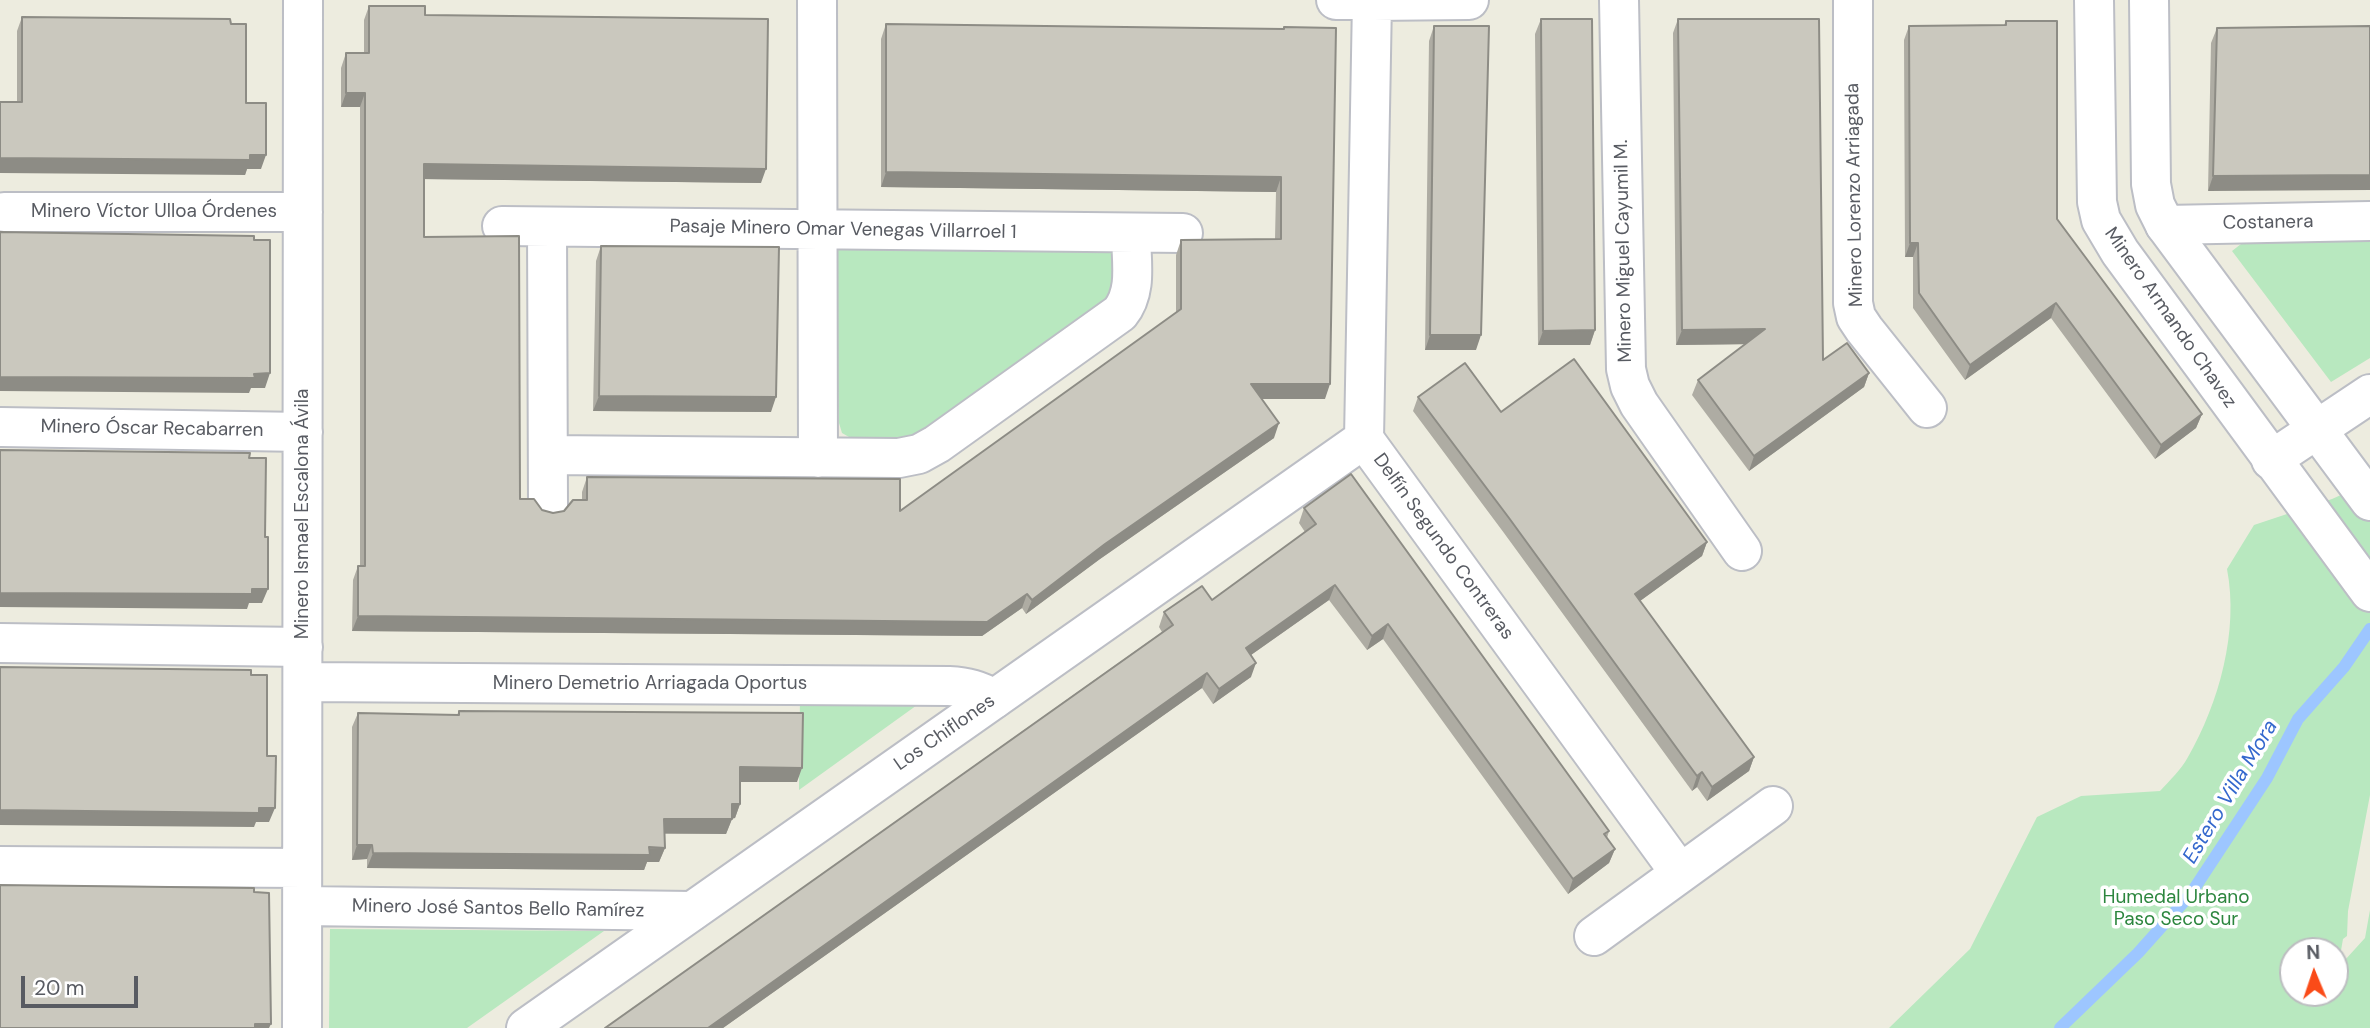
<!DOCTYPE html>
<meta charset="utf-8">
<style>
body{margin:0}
#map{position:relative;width:2370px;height:1028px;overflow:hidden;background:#edecdf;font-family:"DM Sans",sans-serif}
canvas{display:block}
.north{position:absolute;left:2279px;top:937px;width:70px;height:70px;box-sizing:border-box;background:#fff;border:2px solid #bcbdc0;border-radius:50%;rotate:358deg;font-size:19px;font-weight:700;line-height:28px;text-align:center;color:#585b62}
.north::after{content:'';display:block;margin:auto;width:24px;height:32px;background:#fa4b18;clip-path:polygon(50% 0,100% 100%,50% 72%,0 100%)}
.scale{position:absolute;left:21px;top:976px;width:117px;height:32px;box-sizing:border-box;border:4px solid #585b62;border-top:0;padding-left:9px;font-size:21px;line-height:24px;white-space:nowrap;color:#585b62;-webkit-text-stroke:5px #fff;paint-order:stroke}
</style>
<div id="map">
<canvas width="2370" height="1028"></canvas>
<div class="north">N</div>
<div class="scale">20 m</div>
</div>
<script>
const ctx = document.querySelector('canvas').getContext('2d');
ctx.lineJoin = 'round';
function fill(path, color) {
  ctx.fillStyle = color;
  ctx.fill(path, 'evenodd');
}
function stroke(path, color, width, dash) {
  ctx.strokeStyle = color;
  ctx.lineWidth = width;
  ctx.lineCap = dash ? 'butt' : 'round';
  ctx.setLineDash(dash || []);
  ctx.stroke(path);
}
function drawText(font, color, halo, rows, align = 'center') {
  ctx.font = font + ' "DM Sans",sans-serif';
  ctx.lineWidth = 7;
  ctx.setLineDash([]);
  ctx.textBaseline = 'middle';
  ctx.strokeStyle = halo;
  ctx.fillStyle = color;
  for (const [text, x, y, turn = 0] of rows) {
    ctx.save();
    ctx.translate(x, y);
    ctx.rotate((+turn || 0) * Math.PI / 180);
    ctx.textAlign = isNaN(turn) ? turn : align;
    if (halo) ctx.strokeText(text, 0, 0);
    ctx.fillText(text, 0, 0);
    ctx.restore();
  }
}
fill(new Path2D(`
 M2370,238V358L2331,382L2232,251L2241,244Z
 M841,243L1102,244L1120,259L1116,297L922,439L856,441L842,433L839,423L834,258L835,252Z
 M2370,482V795L2348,911L2347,936L2343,939L2339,962L2335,969V951H2293V993H2335V971L2365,938L2370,910V1028H1889L1970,949L2037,817L2081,796L2160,791C2170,780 2181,770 2188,757C2219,703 2239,631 2227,569L2254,525L2332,499Z
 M800,695H931L799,790Z
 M330,929L604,931L467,1028H329Z`), '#b8e8bf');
stroke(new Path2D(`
 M2060,1028L2138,953L2190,895L2267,778L2298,719L2344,667L2370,629`), '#9dc6ff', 12);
const minor = new Path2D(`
 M817,0L818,458
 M1336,0H1372
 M1619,0L1626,369L1630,386L1639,404L1742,551
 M1853,0V303L1856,317L1864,329L1927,408
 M4,212H303
 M2165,225L2370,221
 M502,226L1183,233
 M547,227L548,506
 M1,427L303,432
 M1364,439L1680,873
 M548,455L899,458L919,454L937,444L1120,313C1138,291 1131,261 1131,233
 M2271,460L2370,394
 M0,643L303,647
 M303,682L949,686C967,687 979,690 994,699
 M0,866L302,868
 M303,906L692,911
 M1594,936L1773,806
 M302,1028L303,0`);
const tertiary = new Path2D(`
 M2094,0L2097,202L2101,220L2120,252L2370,592
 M2149,0L2151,184L2155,205L2165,225L2370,501
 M526,1028L1364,439L1372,1L1469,0`);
stroke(minor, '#bcbec5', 42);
stroke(tertiary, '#bcbec5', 42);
stroke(minor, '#fff', 38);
stroke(tertiary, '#fff', 38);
fill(new Path2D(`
 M369,6L425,15L761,183L424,179V237L520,499L542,510L553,513L564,511L582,500V492L587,477L900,511L1176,313V255L1181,240L1275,239L1276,192L881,187V39L886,24L1283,29L1284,27L1325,399H1261L1274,438L1100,559L1026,614L1022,608L982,636L352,631L353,580L358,566H360V107H341V68L346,53H364V20Z
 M22,17L246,103L261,169H247L245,175L17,102V31Z
 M1541,19L1595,330L1590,345H1538L1535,34Z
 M1678,19L1823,360L1869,373L1864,387L1749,471L1692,395L1698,380L1746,344L1676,345L1673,33Z
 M2006,21L2057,219L2202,414L2196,428L2155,459L2051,318L1965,380L1913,308V257H1905L1904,40L1909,26L2004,25Z
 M1434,26L1476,350H1425L1429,41Z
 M2370,26L2208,191L2211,43L2217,28Z
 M601,246L771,412L593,411L596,261Z
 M1418,397L1501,412L1707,542L1702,556L1640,601L1754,757L1749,771L1707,801L1697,787L1692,791L1504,533L1413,411Z
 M1304,508L1609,831L1607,838L1615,849L1609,863L1568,894L1383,639L1367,650L1329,600L1251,655V677L1213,704L1202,688L723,1028H605L1162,632L1159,627L1164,612L1212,600L1305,532L1299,523Z
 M459,711L797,782H740V804L735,818L732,819L726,834H664L665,848L659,862H647L644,870L367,868V859L352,860V727L358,713L457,715Z`), '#aeaca3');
fill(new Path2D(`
 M346,93H365L360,107H341Z
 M266,155L261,169H247L245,175L0,173V158Z
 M424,164L766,169L761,183L419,179Z
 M886,172L1281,177L1276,192L881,187Z
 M2370,175V190L2208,191L2213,176Z
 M1910,243H1918L1913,257H1905Z
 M2056,303L2051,318L1965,380L1970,365Z
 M1765,329L1760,344L1676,345L1682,330Z
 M1595,330L1590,345H1538L1543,331Z
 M1430,335H1481L1476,350H1425Z
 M270,373L265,388H251L249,393L0,391V377Z
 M1869,373L1864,387L1749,471L1754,456Z
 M1251,384H1330L1325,399H1246Z
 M599,396L776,397L771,412L593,411Z
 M2202,414L2196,428L2155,459L2161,445Z
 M1279,423L1274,438L1100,559L1026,614L1032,600L1105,544Z
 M1707,542L1702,556L1629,609L1635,594Z
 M1335,585L1329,600L1241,662L1246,648Z
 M268,589L262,603H249L247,609L0,607V593Z
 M1027,594L1022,608L982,636L352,631L358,616Z
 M1388,624L1383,639L1367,650L1372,636Z
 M1256,663L1251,677L1213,704L1219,689Z
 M1207,673L1202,688L723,1028H708Z
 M1754,757L1749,771L1707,801L1712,787Z
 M740,767L802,768L797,782H734Z
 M1702,772L1697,787L1692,791L1697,776Z
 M732,804H740L735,818L726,819Z
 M275,808L269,822H256L254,827L0,825V810Z
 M664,819H732L726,834L659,833Z
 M357,845H372L367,859L352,860Z
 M665,848L659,862H647L644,870L367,868L373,853Z
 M1615,849L1609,863L1568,894L1573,879Z
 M255,1024H271L269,1028H254Z`), '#8d8c85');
const building = new Path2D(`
 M369,6H425V15L768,19L766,169L424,164V237L519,236L520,499H534L542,510L553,513L564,511L573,500H587V477L900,479V511L1181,309V240L1281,239V177L886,172V24L1284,29V27L1336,28L1330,384H1251L1279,423L1105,544L1032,600L1027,594L987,622L358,616V566H365V93H346V53H369Z
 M22,17L230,19L231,24H246V103H266V155H250V160L0,158V102H22Z
 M1541,19H1592L1595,330L1543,331Z
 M1678,19H1819L1823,360L1847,343L1869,373L1754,456L1698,380L1765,329L1682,330Z
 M2006,21H2057V219L2202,414L2161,445L2056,303L1970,365L1919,293L1918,243H1910L1909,26L2006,25Z
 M1434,26H1489L1481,335H1430Z
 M2370,26V175L2213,176L2217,28Z
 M0,232L254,236V240H270V373L254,374L255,378L0,377Z
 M601,246L779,247L776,397L599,396Z
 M1574,359L1707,542L1635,594L1754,757L1712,787L1702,772L1697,776L1509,518L1418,397L1465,363L1501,412Z
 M0,450L250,453L249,458H266L265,537H268V589H252V594L0,593Z
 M1351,474L1609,831L1604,834L1615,849L1573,879L1388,624L1372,636L1335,585L1246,648L1256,663L1219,689L1207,673L708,1028H605L1173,625L1164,612L1202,586L1212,600L1316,524L1304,508Z
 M0,667L251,670V675H267V756H276L275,808H259V813L0,810Z
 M459,711L803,713L802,768L740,767V804H732V819H664L665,848L649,847L650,855L373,853L372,845H357L358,713L459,715Z
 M0,885L254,888V892L269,893L271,1024H255V1028H0Z`);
fill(building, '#cac8be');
stroke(building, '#8d8c85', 2);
drawText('19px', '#585b62', '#fff', [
 ["Minero Lorenzo Arriagada",1855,195,-91],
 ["Minero Víctor Ulloa Órdenes",154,212],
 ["Costanera",2268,223,-1],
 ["Pasaje Minero Omar Venegas Villarroel 1",843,230,1],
 ["Minero Miguel Cayumil M.",1624,251,-91],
 ["Minero Armando Chavez",2170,318,55],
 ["Minero Óscar Recabarren",152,429,1],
 ["Minero Ismael Escalona Ávila",303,514,-90],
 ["Delfín Segundo Contreras",1443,547,54],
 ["Minero Demetrio Arriagada Oportus",650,684],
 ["Los Chiflones",945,733,-35],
 ["Minero José Santos Bello Ramírez",498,909,1]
]);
drawText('19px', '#2c863e', '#fff', [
 ["Humedal Urbano",2176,898],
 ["Paso Seco Sur",2176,920]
]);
drawText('italic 21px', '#3468cd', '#fff', [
 ["Estero Villa Mora",2231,792,-59]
]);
</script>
